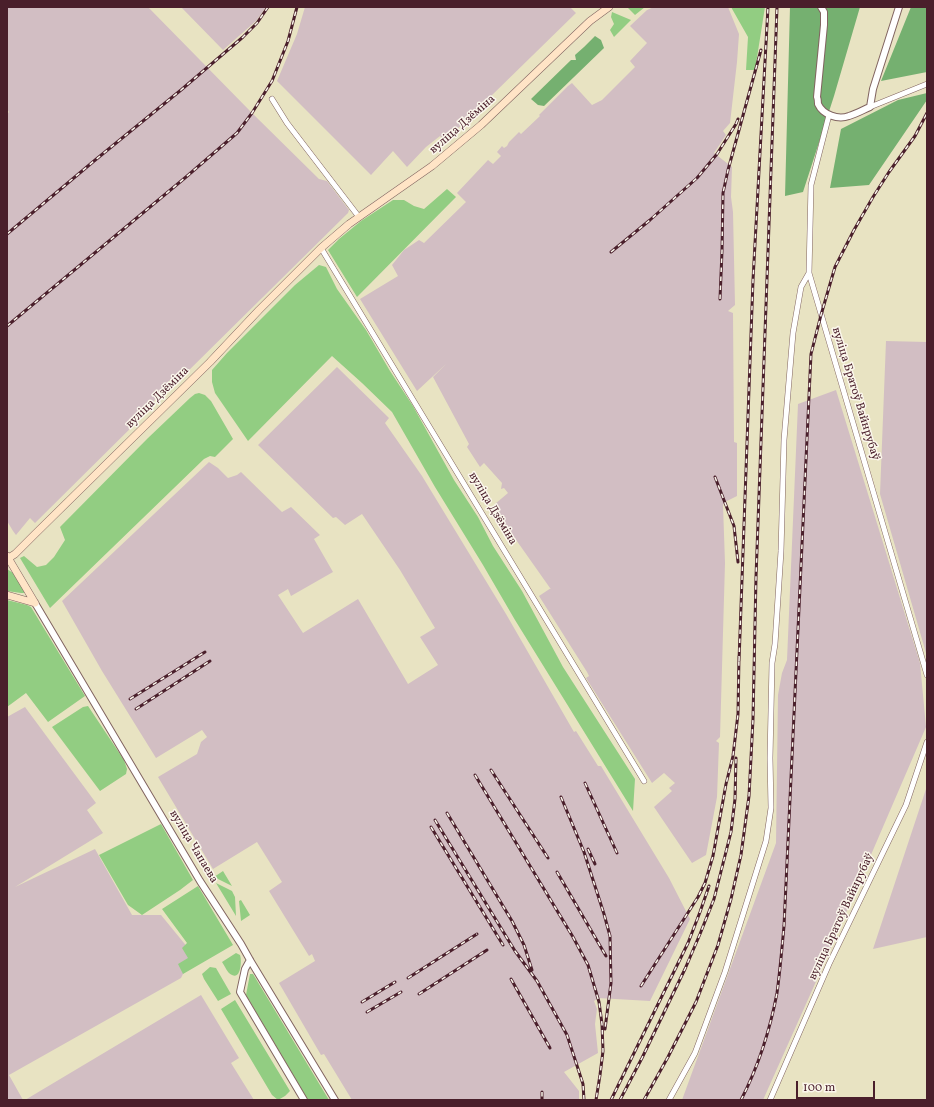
<!DOCTYPE html>
<meta charset="utf-8">
<style>
body{margin:0}
#map{position:relative;width:934px;height:1107px;overflow:hidden;background:#e8e3c2;font-family:Vollkorn,serif}
canvas{display:block}
.frame{position:absolute;inset:0;border:8px solid #4a1f2b;pointer-events:none}
.scale{position:absolute;left:796px;top:1081px;width:79px;height:18px;box-sizing:border-box;border:2px solid #4a1f2b;border-top:0;padding-left:5px;font-size:12px;line-height:14px;white-space:nowrap;color:#4a1f2b;-webkit-text-stroke:3px #fbf7ec;paint-order:stroke}
</style>
<div id="map">
<canvas width="934" height="1107"></canvas>
<div class="frame"></div>
<div class="scale">100 m</div>
</div>
<script>
const ctx = document.querySelector('canvas').getContext('2d');
ctx.lineJoin = 'round';
function fill(path, color) {
  ctx.fillStyle = color;
  ctx.fill(path, 'evenodd');
}
function stroke(path, color, width, dash) {
  ctx.strokeStyle = color;
  ctx.lineWidth = width;
  ctx.lineCap = dash ? 'butt' : 'round';
  ctx.setLineDash(dash || []);
  ctx.stroke(path);
}
function drawText(font, color, halo, rows, align = 'center') {
  ctx.font = font + ' Vollkorn,serif';
  ctx.lineWidth = 3;
  ctx.setLineDash([]);
  ctx.textBaseline = 'middle';
  ctx.strokeStyle = halo;
  ctx.fillStyle = color;
  for (const [text, x, y, turn = 0] of rows) {
    ctx.save();
    ctx.translate(x, y);
    ctx.rotate((+turn || 0) * Math.PI / 180);
    ctx.textAlign = isNaN(turn) ? turn : align;
    if (halo) ctx.strokeText(text, 0, 0);
    ctx.fillText(text, 0, 0);
    ctx.restore();
  }
}
fill(new Path2D(`
 M7,7H148L252,113L319,179L327,181L349,210L348,213L178,381L171,379L157,394L152,407L35,523L30,518L16,535L13,531L7,521V114L9,112L7,109Z
 M181,7H266L256,21L223,50Z
 M305,7H570L576,13L445,141L440,136L426,147L407,167L393,151L371,175L277,81L297,34Z
 M654,7H728L739,34L737,62L730,123L723,131L726,135L714,153L732,167L731,197L733,212L735,305L728,311L733,313L734,442L737,443V496L725,502L723,505L725,563L720,737L716,741L719,743L717,797L706,855L692,863L654,807L672,791L669,788L675,783L664,773L652,783L586,678L589,676L587,672L539,596L551,588H550L495,510V504L508,493L504,488L501,489L502,483L484,463L480,467L467,447L469,444L433,377L446,364L417,391L360,299L398,276L392,265L404,250L419,240L424,243L466,202L457,193L488,160L493,164L501,156L497,152L502,146L504,148L507,146L509,142L519,132L521,134L540,116L539,115L568,86L572,83L592,105L602,100L635,67L630,61L647,43L630,26L647,10Z
 M886,341L927,342V653H926L880,494Z
 M337,367L389,418L385,423L422,476L506,614L574,732L576,731L598,766H601L669,878L690,919L650,1001L598,998L594,1001L597,1009L595,1024L598,1053L564,1072L579,1091V1100H352L324,1054L321,1055L279,983L315,961L312,954L309,956L269,891L282,882L257,842L213,869L158,777L197,754L201,742L207,737L202,730L156,758L102,671L62,601L209,462L218,468L228,478L237,475L241,472L282,512L291,507L320,535L314,539L333,572L291,596L288,589L278,595L303,633L358,599L408,684L438,665L420,637L435,628L400,570L362,514L345,525L336,517L333,518L258,445Z
 M836,390L920,663L926,727L827,957L763,1100H682L776,843L778,695L782,673L787,660L798,404Z
 M25,707L96,803L87,810L103,833L15,887L95,849L132,915H161L193,954L181,978L9,1075L23,1100H7V717Z
 M927,786V937L873,949Z
 M201,995L239,1058L231,1063L254,1100H25Z`), '#d2bec3');
fill(new Path2D(`
 M627,7H645L635,15Z
 M731,7H765L755,70H746L748,37Z
 M612,12L631,20L614,37L610,30L614,24L611,17Z
 M447,189L456,197L357,297L328,250L339,239L361,221L393,200H404L414,206L424,209Z
 M319,265L326,267L337,289L366,330L390,371L413,406L454,480L478,517L493,546L522,591L563,667L635,779L633,811L515,620L483,565L435,487L392,412L362,383L332,356L248,441L215,393L212,382V370L227,353L295,285Z
 M199,393L205,395L211,401L233,439L215,457L210,456L204,459L50,608L20,558L24,556L37,567L46,565L54,557L65,540L60,527L148,438L190,398L195,394Z
 M7,569L13,573L25,592L24,593H21L7,591Z
 M7,600L27,605L31,607L85,696L48,722L26,693L7,707Z
 M88,706L124,760L127,769L126,774L100,791L52,727L83,707Z
 M161,824L193,880L180,890L142,915L128,905L99,855Z
 M223,871L232,886L214,877Z
 M216,883L232,891L235,897L236,916Z
 M198,886L233,945L183,974L178,964L188,958L182,948L187,943L162,909Z
 M241,900L250,915L241,921L239,901Z
 M236,953L240,955C242,960 241,980 232,975C227,973 225,966 222,962Z
 M210,967L216,968L231,994L218,1001L204,979L202,974Z
 M250,974H253L329,1100H308L246,995Z
 M235,1000L290,1091L285,1096L278,1100L272,1095L221,1009Z`), '#92cd82');
fill(new Path2D(`
 M790,7H860L834,96L803,192L785,196Z
 M911,7H927V72L881,81Z
 M595,36L601,40L604,48L544,106L538,105L531,99L571,60H576L575,55L584,47Z
 M927,93V100L869,185L830,188L841,129L898,100Z`), '#75b070');
const minor = new Path2D(`
 M272,99L287,123L359,217
 M870,107L927,84
 M829,115L811,185L809,273L927,675
 M321,248L644,781
 M669,1100L695,1053L725,972L766,841L771,808L770,758L772,663L775,644L781,551L784,440L793,333L801,287L809,273
 M770,1100L829,964L906,805L927,742`);
const tertiary = new Path2D(`
 M821,7L824,12V25L817,97C818,99 818,102 818,104C823,115 838,120 849,116C856,114 863,110 870,107L873,89L899,7
 M35,603L200,881L241,944L250,960L335,1100
 M250,960L245,969L240,992L304,1100`);
const secondary = new Path2D(`
 M7,556L35,603
 M7,559L15,554L35,534L210,362L259,310L321,248L349,224L432,166L481,125L590,21L609,7
 M7,595L35,603`);
stroke(minor, '#816460', 6);
stroke(tertiary, '#816460', 8);
stroke(secondary, '#816460', 8);
stroke(minor, '#fff', 5);
stroke(tertiary, '#fff', 6);
stroke(secondary, '#ffe4c6', 7);
const rail = new Path2D(`
 M7,234L94,161L181,90L243,37L257,23L268,7
 M611,252L650,220L697,178L717,154L736,124L738,119
 M720,299L722,251L723,193L728,170L761,50
 M7,326L186,177L237,133L252,113L272,81L288,41L297,7
 M715,477L734,526L738,562
 M739,661L753,280L768,7
 M130,699L205,652
 M136,709L210,661
 M491,770L548,858
 M475,775L573,937L588,965L599,1002L602,1024L603,1051L600,1075L596,1100
 M585,783L617,853
 M561,797L584,852L604,914L610,936L611,983L605,1029
 M447,813L512,921L524,945L532,970
 M435,820L515,951L537,981L567,1035L583,1084L584,1100
 M431,827L503,945
 M588,849L595,864
 M557,872L606,956
 M408,978L477,934
 M511,979L550,1048
 M641,986L698,897L705,883L713,856L726,784L733,756L738,714L739,656
 M419,994L487,950
 M362,1002L395,982
 M367,1012L401,992
 M542,1092V1100
 M611,1100L688,943L700,912L709,886
 M620,1100L642,1058L685,969L700,934L714,899L731,832L735,799L736,758
 M644,1100L668,1057L696,1002L718,945L731,899L741,855L749,796L753,719L756,577L777,7
 M741,1100C758,1067 770,1030 777,993C780,971 782,948 784,926L811,354L821,315L835,267L854,230L873,197L889,172L915,136L927,113`);
stroke(rail, '#4a1f2b', 3);
stroke(rail, '#fbf7ec', 1.5, [4.5]);
drawText('12px', '#4a1f2b', '#fbf7ec', [
 ["вуліца Дзёміна",463,125,-41],
 ["вуліца Братоў Вайнрубаў",855,394,73],
 ["вуліца Дзёміна",158,398,-44],
 ["вуліца Дзёміна",492,509,59],
 ["вуліца Чапаева",193,847,59],
 ["вуліца Братоў Вайнрубаў",842,917,-65]
]);
</script>
